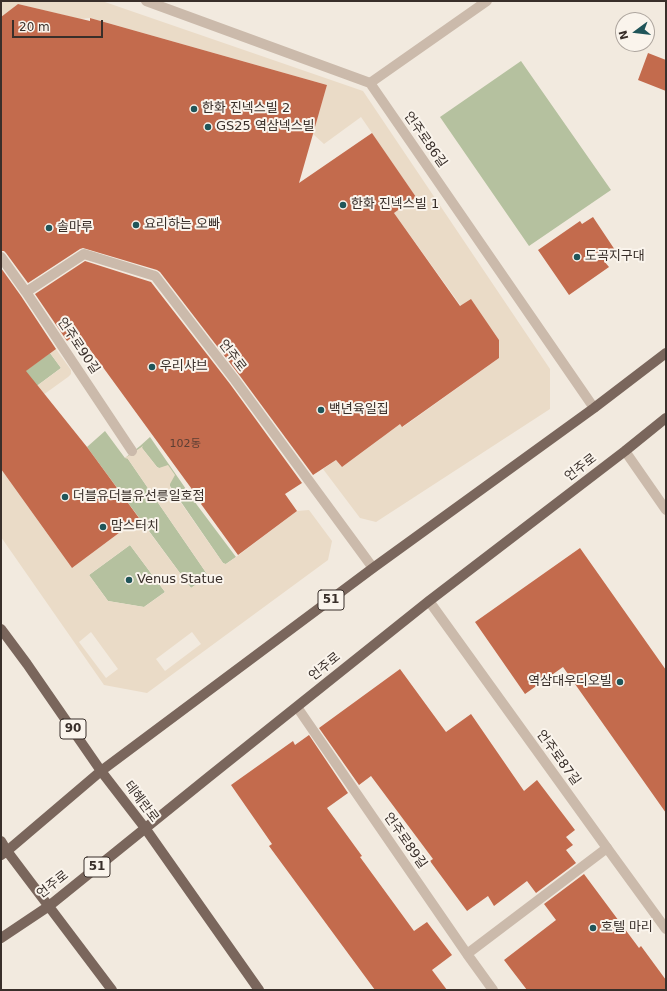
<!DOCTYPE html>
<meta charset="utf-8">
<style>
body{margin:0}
#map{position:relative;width:667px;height:991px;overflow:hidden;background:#f2eadf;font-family:"DejaVu Sans",sans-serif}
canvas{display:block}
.frame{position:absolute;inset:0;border:2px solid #392f2a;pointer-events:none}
.north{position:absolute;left:615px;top:12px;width:40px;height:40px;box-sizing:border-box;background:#faf4ec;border:1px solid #ada59e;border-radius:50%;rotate:255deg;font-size:11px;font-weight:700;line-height:16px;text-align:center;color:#392f2a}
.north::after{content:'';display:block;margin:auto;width:14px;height:18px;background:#205559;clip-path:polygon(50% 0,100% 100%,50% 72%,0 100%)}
.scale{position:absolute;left:12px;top:20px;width:91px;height:18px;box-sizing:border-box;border:2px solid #392f2a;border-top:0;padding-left:5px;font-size:12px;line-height:14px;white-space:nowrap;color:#392f2a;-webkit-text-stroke:3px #faf4ec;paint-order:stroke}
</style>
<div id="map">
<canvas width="667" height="991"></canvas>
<div class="frame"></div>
<div class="north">N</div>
<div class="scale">20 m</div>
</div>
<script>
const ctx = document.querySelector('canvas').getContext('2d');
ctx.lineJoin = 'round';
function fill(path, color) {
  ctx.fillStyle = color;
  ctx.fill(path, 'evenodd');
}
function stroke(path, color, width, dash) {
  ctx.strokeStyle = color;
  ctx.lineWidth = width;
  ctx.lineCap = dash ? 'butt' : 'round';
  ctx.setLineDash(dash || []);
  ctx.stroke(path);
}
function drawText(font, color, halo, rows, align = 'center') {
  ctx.font = font + ' "DejaVu Sans","Noto Sans KR",sans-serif';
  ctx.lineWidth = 4;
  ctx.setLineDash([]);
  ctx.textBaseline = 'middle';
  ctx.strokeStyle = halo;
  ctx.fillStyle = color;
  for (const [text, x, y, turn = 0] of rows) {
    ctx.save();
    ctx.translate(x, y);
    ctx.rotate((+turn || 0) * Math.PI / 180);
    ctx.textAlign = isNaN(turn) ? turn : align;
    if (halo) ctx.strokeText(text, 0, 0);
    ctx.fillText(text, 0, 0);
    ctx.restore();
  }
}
fill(new Path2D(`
 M521,61L611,190L529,246L440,117Z
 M50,353L61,368L34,388L1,389Z
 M105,431L125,458L140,446L150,437L197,505L236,557L191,588L87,447ZM142,448L157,467L159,468L170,484V486L223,563L225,564L207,574L128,459L142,447Z
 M130,545L165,592L144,607L108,601L89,575Z`), '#b5c19f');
fill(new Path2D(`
 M1,1H102L363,91L550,369V409L376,522L360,518L323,469L336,460L342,467L380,439L393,414L403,427L499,358V340L471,300L461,306L394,213L416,197L361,117L324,144L313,134L327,85L90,18L80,19L18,4L1,17Z
 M1,273L71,370V374L68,377L14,416L34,388L61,368L50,353Z
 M143,446L142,448L157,467L159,468L168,465L175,475L170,484V487L223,563L226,564L236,557L297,511L309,510L332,541L328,560L147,693L104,685L1,537V469L72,568L139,518L191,588L207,577V574L128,459L125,458ZM130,545L165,592L144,607L108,601L89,575ZM91,632L118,669L106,678L79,642ZM192,632L201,644L165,671L156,659Z`), '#eadbc7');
fill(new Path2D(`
 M18,4L90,21V18L327,85L299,183L372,133L416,197L394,213L460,306L471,299L499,340V358L402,427L400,424L342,467L336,460L313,475L240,376L160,272L157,270L83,248L80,249L28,283L6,253L4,251H1V17Z
 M648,53L666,60V91L638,80Z
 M593,217L617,253L604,261L609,267L569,295L538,250L580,221L582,224Z
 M85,261L151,282L230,384L302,483L285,494L297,511L238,555L201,504L202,503L78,333L67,341L35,294Z
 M1,268L21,296L56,349L26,371L87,447L139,518L72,568L1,469Z
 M580,548L666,670V813L563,667L525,694L475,622Z
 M400,669L446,732L471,714L524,791L537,780L575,830L566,837L573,845L566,850L576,863L536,893L527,881L494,906L488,896L467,911L430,861L433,859L371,776L359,785L319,728Z
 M309,735L348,793L327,808L362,856L360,857L414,931L427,922L452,955L432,970L447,990H375L269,846L272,844L231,785L293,741L295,745Z
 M584,874L639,948L641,946L666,980V990H527L504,960L556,920L544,904Z`), '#c36b4d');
stroke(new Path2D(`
 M370,83L487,1
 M1,257L26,292L132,451
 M26,292L84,254L155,276L235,380L373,568
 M297,707L467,954L493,990
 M467,954L607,848`), '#cbbaab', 10);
stroke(new Path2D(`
 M146,1L370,83L594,408
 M625,451L666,510
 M429,601L607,848L666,929`), '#cbbaab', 10);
stroke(new Path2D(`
 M1,629L27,664L101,771L145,828L259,990
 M1,841L7,851L112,990
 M1,855L7,851L101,771L373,568L594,408L666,353
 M1,938L49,906L210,776L429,601L625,451L666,418`), '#7a665c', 10);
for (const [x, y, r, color] of [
 [194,109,4,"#205559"],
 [208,127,4,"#205559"],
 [343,205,4,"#205559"],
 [136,225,4,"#205559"],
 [49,228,4,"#205559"],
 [577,257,4,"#205559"],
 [152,367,4,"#205559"],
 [321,410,4,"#205559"],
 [65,497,4,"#205559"],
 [103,527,4,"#205559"],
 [129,580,4,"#205559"],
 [620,682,4,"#205559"],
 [593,928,4,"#205559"]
]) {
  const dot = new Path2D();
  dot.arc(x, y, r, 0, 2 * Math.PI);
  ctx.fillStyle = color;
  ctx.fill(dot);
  stroke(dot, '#faf4ec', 1.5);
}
drawText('11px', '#5c3e33', null, [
 ["102동",185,444]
]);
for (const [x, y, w] of [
 [331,600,26],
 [73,729,26],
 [97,867,26]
]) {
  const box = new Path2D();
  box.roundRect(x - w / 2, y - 10, w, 20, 3);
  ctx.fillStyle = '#faf4ec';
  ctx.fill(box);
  stroke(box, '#392f2a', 1);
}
drawText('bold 12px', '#392f2a', null, [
 ["51",331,600],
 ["90",73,729],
 ["51",97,867]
]);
drawText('13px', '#392f2a', '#faf4ec', [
 ["한화 진넥스빌 2",202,109],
 ["GS25 역삼넥스빌",216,127],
 ["한화 진넥스빌 1",351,205],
 ["요리하는 오빠",144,225],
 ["솔마루",57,228],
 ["도곡지구대",585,257],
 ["우리샤브",160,367],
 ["백년육일집",329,410],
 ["더블유더블유선릉일호점",73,497],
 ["맘스터치",111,527],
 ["Venus Statue",137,580],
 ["역삼대우디오빌",612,682,"right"],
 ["호텔 마리",601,928]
], 'left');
drawText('13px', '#392f2a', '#faf4ec', [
 ["언주로86길",425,140,55],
 ["언주로90길",78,346,56],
 ["언주로",232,356,53],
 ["언주로",581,468,-37],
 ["언주로",325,667,-39],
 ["언주로87길",558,758,54],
 ["테헤란로",141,802,53],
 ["언주로89길",405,841,55],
 ["언주로",53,885,-38]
]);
</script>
